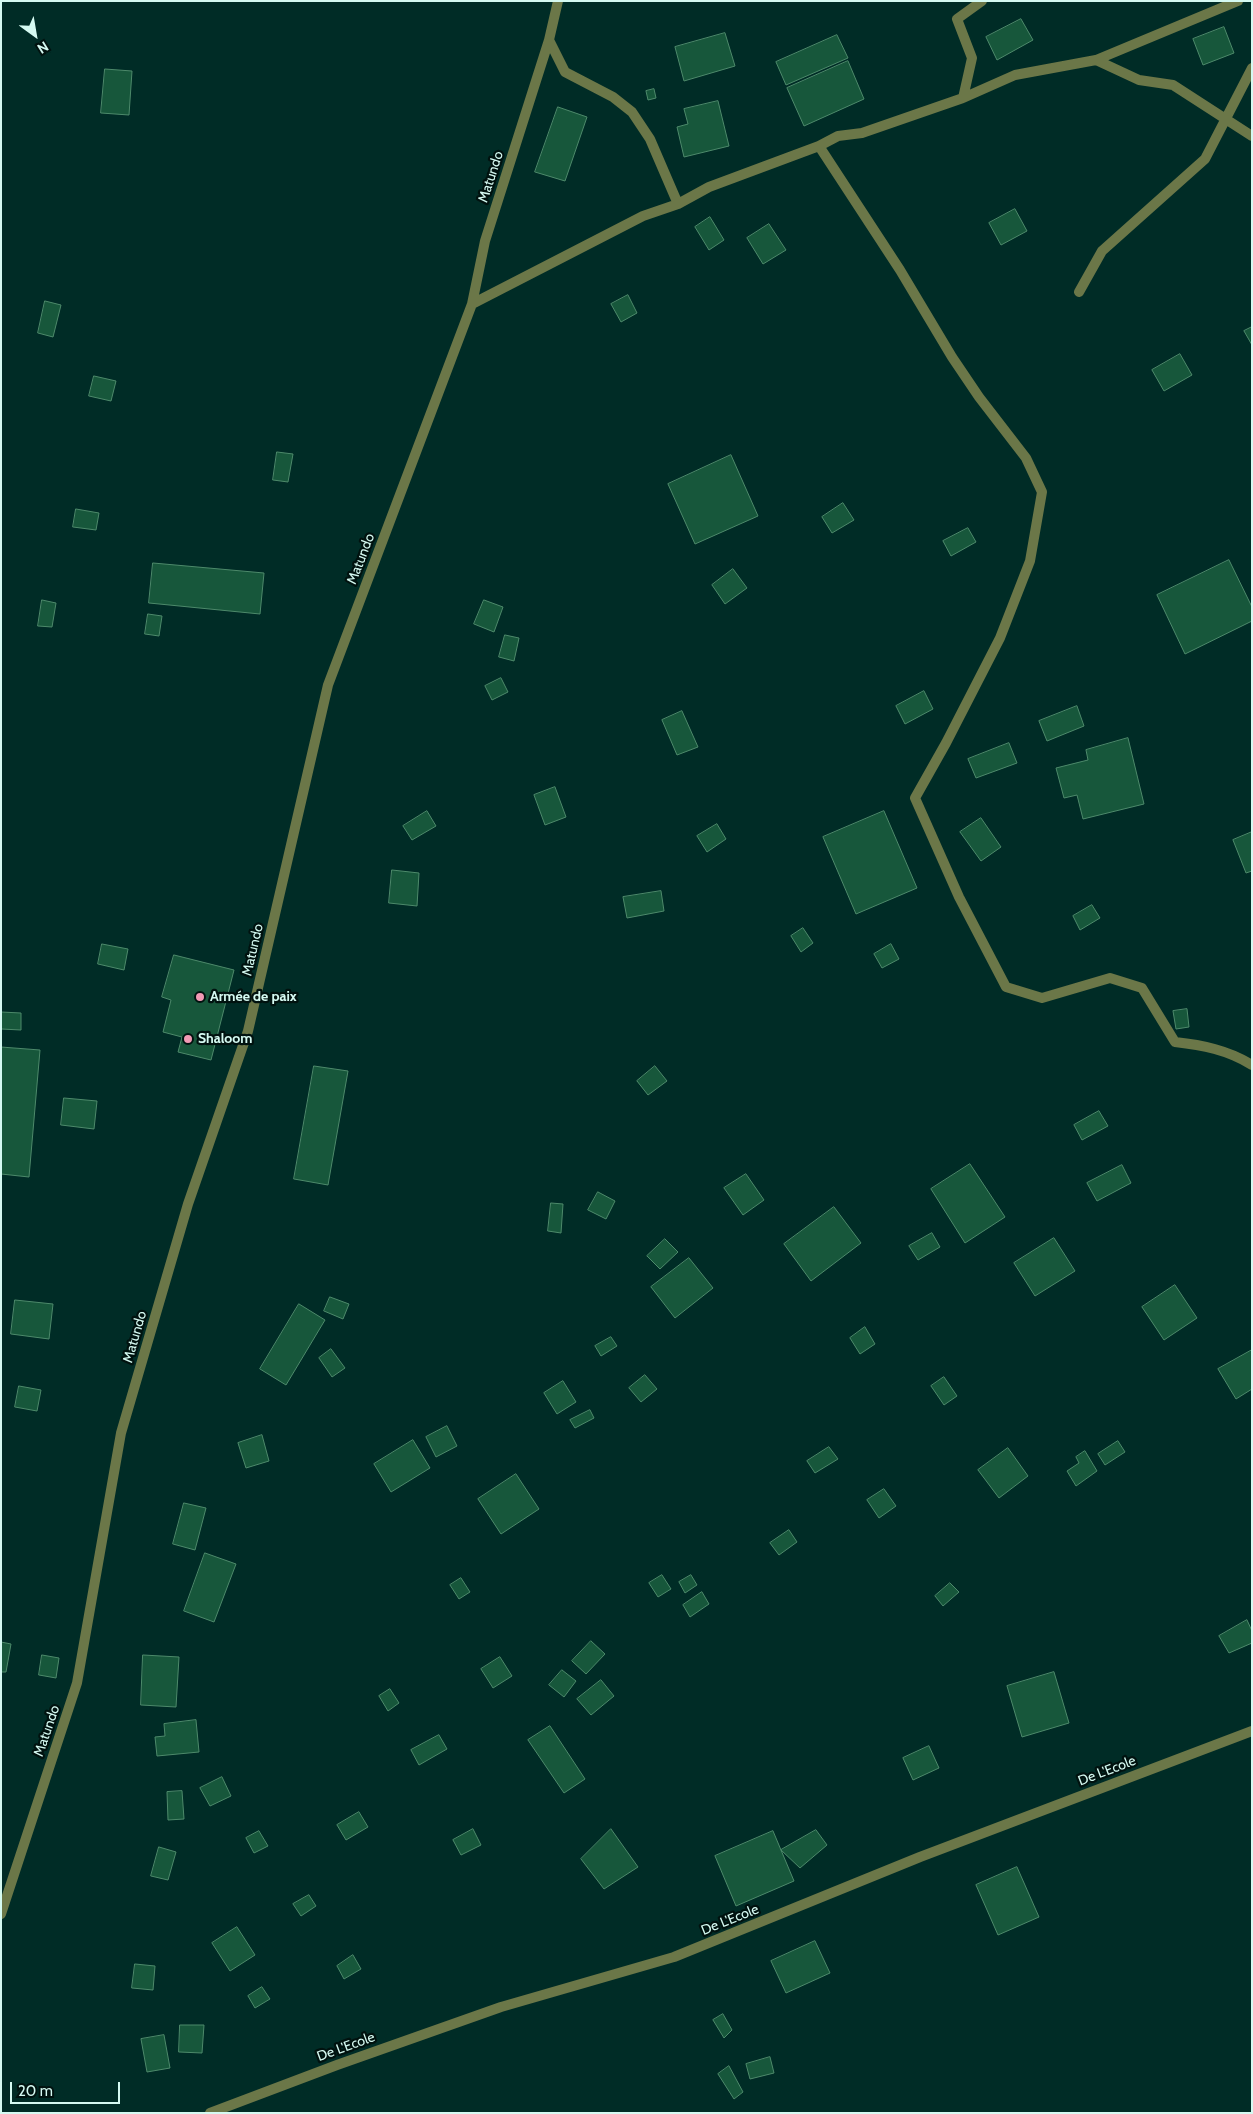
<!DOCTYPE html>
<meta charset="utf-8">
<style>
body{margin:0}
#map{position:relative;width:1253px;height:2114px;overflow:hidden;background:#002c26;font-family:Cabin,sans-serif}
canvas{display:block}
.frame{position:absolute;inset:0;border:2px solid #d5faf2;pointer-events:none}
.north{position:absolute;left:10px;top:10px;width:50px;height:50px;-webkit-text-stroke:4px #00120f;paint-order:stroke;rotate:148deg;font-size:14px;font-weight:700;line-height:20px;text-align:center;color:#d5faf2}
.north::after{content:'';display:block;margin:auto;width:18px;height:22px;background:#d5faf2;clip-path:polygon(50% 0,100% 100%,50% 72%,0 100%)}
.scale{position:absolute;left:10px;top:2082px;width:110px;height:22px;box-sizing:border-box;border:2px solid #d5faf2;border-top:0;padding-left:6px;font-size:15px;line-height:18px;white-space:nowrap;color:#d5faf2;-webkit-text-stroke:4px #00120f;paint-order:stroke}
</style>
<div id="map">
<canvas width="1253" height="2114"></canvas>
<div class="frame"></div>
<div class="north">N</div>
<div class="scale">20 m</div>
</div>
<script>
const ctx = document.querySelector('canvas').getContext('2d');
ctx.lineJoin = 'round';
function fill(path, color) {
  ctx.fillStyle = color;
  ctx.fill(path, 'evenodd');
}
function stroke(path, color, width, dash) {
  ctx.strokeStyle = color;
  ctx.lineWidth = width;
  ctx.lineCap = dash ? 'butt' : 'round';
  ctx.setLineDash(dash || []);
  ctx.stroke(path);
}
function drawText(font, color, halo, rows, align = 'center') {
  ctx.font = font + ' Cabin,sans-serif';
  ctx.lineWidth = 4.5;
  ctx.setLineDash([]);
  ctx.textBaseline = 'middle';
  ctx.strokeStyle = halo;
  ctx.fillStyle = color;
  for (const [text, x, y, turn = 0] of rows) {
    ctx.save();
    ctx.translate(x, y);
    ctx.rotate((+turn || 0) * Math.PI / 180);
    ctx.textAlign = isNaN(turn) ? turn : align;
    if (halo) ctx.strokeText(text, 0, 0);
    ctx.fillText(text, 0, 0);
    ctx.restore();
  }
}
const building = new Path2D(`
 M1021,19L1033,40L997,60L986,37Z
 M1224,27L1234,53L1203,65L1193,39Z
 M725,33L735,66L684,81L675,47Z
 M837,35L848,58L786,85L776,62Z
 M848,61L864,99L804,126L787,88Z
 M105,69L132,71L129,115L101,113Z
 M654,89L656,98L648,100L646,91Z
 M718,101L729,146L684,157L677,127L688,124L684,109Z
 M558,107L587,117L565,181L535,172Z
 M1015,209L1027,231L1001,245L989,223Z
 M710,217L724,240L709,250L695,227Z
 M769,224L786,250L763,264L747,238Z
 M628,295L637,313L621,322L611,304Z
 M45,301L61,305L53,337L38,333Z
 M1252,327V345L1244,331Z
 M1180,354L1192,375L1164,391L1152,370Z
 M94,376L116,381L111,401L89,396Z
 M277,452L293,454L288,482L273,480Z
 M731,455L758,516L695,544L668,484Z
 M843,503L854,520L832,533L822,517Z
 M76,509L99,513L96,530L73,527Z
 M968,528L976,542L951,556L943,541Z
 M1229,560L1252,607V621L1185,654L1157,595Z
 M153,563L264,573L260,614L149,603Z
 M733,569L747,588L725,604L712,585Z
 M42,600L56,603L52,627L38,626Z
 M484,600L503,607L494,632L474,624Z
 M148,614L162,616L159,636L145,634Z
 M505,635L519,638L514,661L499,657Z
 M501,678L508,692L492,700L485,686Z
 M924,691L933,709L905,724L896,706Z
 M1077,706L1084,726L1047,741L1039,721Z
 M682,711L698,747L677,755L662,720Z
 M1128,738L1144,804L1083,819L1077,795L1064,798L1056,768L1088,760L1086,750Z
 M1009,743L1017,763L976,778L968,759Z
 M555,787L566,817L545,825L534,795Z
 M427,811L436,826L412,840L403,826Z
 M884,811L917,888L856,914L823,837Z
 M981,818L1001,847L981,861L960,832Z
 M717,824L726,839L707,852L697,836Z
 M1252,832V871L1246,873L1233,840Z
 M392,870L419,873L417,906L389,903Z
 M661,891L664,911L627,918L623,897Z
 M1092,905L1100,918L1080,930L1073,916Z
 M803,928L813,943L801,952L791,936Z
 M102,944L128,949L124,970L98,964Z
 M891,944L899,959L882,968L874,954Z
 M174,955L234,970L211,1060L178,1052L182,1037L163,1032L171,1000L162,997Z
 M1187,1009L1189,1027L1176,1029L1173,1011Z
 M1,1012L21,1013V1030L1,1029Z
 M1,1047L40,1050L29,1177L1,1174Z
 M314,1066L348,1071L328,1185L294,1179Z
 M655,1066L667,1081L648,1095L637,1081Z
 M64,1098L97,1101L94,1129L61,1125Z
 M1099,1111L1108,1126L1082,1140L1074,1125Z
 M970,1164L1005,1217L965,1243L931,1189Z
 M1122,1165L1131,1183L1097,1201L1087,1183Z
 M746,1174L764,1200L743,1215L724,1188Z
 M598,1192L615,1201L606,1219L588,1210Z
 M551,1203L563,1204L561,1233L548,1231Z
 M834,1207L861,1243L811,1281L784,1244Z
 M932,1233L940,1247L918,1260L909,1246Z
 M1054,1238L1075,1271L1035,1296L1014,1263Z
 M665,1239L678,1252L660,1269L647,1256Z
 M689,1258L713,1288L675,1318L651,1287Z
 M1175,1285L1197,1318L1164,1340L1142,1307Z
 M330,1297L349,1304L343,1319L324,1311Z
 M15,1300L53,1304L49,1339L11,1334Z
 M299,1304L325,1320L286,1385L260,1369Z
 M865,1327L875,1344L860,1354L850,1338Z
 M611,1337L617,1346L601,1356L595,1346Z
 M331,1349L345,1368L332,1377L319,1358Z
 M1252,1350V1389L1236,1399L1218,1369Z
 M645,1375L657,1389L641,1402L629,1388Z
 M944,1377L957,1396L944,1405L931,1386Z
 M563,1381L576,1402L557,1414L544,1393Z
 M19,1386L41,1390L37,1411L15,1407Z
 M590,1410L594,1418L575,1428L570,1420Z
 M447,1426L457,1446L436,1457L426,1437Z
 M262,1435L269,1461L246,1468L238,1443Z
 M413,1440L430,1468L391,1492L374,1464Z
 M1118,1441L1125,1452L1105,1465L1098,1454Z
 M829,1447L838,1459L815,1473L807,1461Z
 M1008,1448L1028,1476L999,1498L978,1470Z
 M1085,1451L1097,1471L1076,1486L1067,1471L1079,1463L1076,1457Z
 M516,1474L539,1509L501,1534L478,1499Z
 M884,1489L896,1506L879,1518L867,1500Z
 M184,1503L206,1508L195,1550L173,1544Z
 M789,1530L797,1542L779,1555L770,1543Z
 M205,1553L236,1564L214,1622L184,1611Z
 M662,1575L671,1589L658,1597L649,1583Z
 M691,1575L697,1585L685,1593L679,1582Z
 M461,1578L470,1592L459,1599L450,1585Z
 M950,1583L959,1592L943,1606L935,1596Z
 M702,1592L709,1604L690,1617L683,1605Z
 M1247,1620L1252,1631V1643L1229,1653L1219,1636Z
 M591,1641L605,1654L586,1674L572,1661Z
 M1,1642L11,1644L6,1672H1Z
 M42,1655L59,1658L56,1678L39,1675Z
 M143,1655L179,1657L176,1707L141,1705Z
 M500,1657L512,1676L493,1688L481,1669Z
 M562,1670L576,1681L564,1697L549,1685Z
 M1054,1672L1069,1723L1022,1737L1007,1686Z
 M601,1680L614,1696L591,1715L577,1699Z
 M390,1689L399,1703L388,1711L379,1696Z
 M196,1720L199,1752L157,1756L155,1737L165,1736L164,1724Z
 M550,1726L585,1779L564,1793L528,1740Z
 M439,1735L447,1749L419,1765L411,1750Z
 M929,1746L939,1768L913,1780L903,1758Z
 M222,1777L231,1796L210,1806L200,1788Z
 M182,1791L184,1819L168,1820L167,1792Z
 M359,1812L368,1827L346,1840L337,1825Z
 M473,1829L481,1845L461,1855L453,1840Z
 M611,1829L638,1867L604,1889L581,1859Z
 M816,1830L827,1845L800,1868L781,1850Z
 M259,1831L268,1846L254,1853L246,1838Z
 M773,1831L794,1881L736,1906L715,1856Z
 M159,1847L176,1852L168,1880L151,1876Z
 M1017,1867L1039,1917L998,1935L976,1885Z
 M309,1895L316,1906L301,1916L293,1904Z
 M237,1927L255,1955L230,1971L212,1943Z
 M815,1941L830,1973L786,1993L771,1961Z
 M353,1955L361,1969L344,1979L337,1966Z
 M135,1964L155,1966L153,1990L132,1988Z
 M262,1987L270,1999L255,2008L248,1996Z
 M723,2014L732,2030L724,2038L713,2020Z
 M180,2025H204L202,2053L179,2052Z
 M164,2035L170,2068L147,2072L141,2039Z
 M770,2057L774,2073L750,2079L746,2064Z
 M729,2066L743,2092L734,2099L718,2074Z`);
fill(building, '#17573b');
stroke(building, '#4d8a6b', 1);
stroke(new Path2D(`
 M549,40L565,72L613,97L632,112L650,139L678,204
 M1096,60L1139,80L1173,85L1252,136
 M963,98L1015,75L1096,60L1238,1
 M819,146L900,270L952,357L979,397L1026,458L1042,492L1030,561L1000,638L946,743L915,798L959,897L1006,987L1042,998L1110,978L1142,988L1175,1042C1202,1045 1228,1050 1252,1065
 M1079,292L1102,251L1205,159L1252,68
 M472,304L643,216L678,204L709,187L819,146L838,136L862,133L963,98L972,58L957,19L982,1
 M1,1914L77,1683L121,1433L188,1204L248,1031L328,685L472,304L485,241L549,40L558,1
 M210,2113L337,2065L501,2007L674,1957L920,1857L1252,1731`), '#6b7748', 10);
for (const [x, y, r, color] of [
 [200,997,5,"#f19ab4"],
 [188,1039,5,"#f19ab4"]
]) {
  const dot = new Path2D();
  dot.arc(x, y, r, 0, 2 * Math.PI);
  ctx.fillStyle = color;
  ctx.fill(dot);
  stroke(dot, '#00120f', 2);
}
drawText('14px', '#d5faf2', '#00120f', [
 ["Matundo",491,177,-72],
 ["Matundo",361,559,-69],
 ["Matundo",253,950,-77],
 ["Matundo",135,1337,-74],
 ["Matundo",47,1731,-71],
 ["De L'Ecole",1107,1771,-21],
 ["De L'Ecole",730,1920,-22],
 ["De L'Ecole",346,2047,-20]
]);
drawText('bold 14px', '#d5faf2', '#00120f', [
 ["Armée de paix",210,997],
 ["Shaloom",198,1039]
], 'left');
</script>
